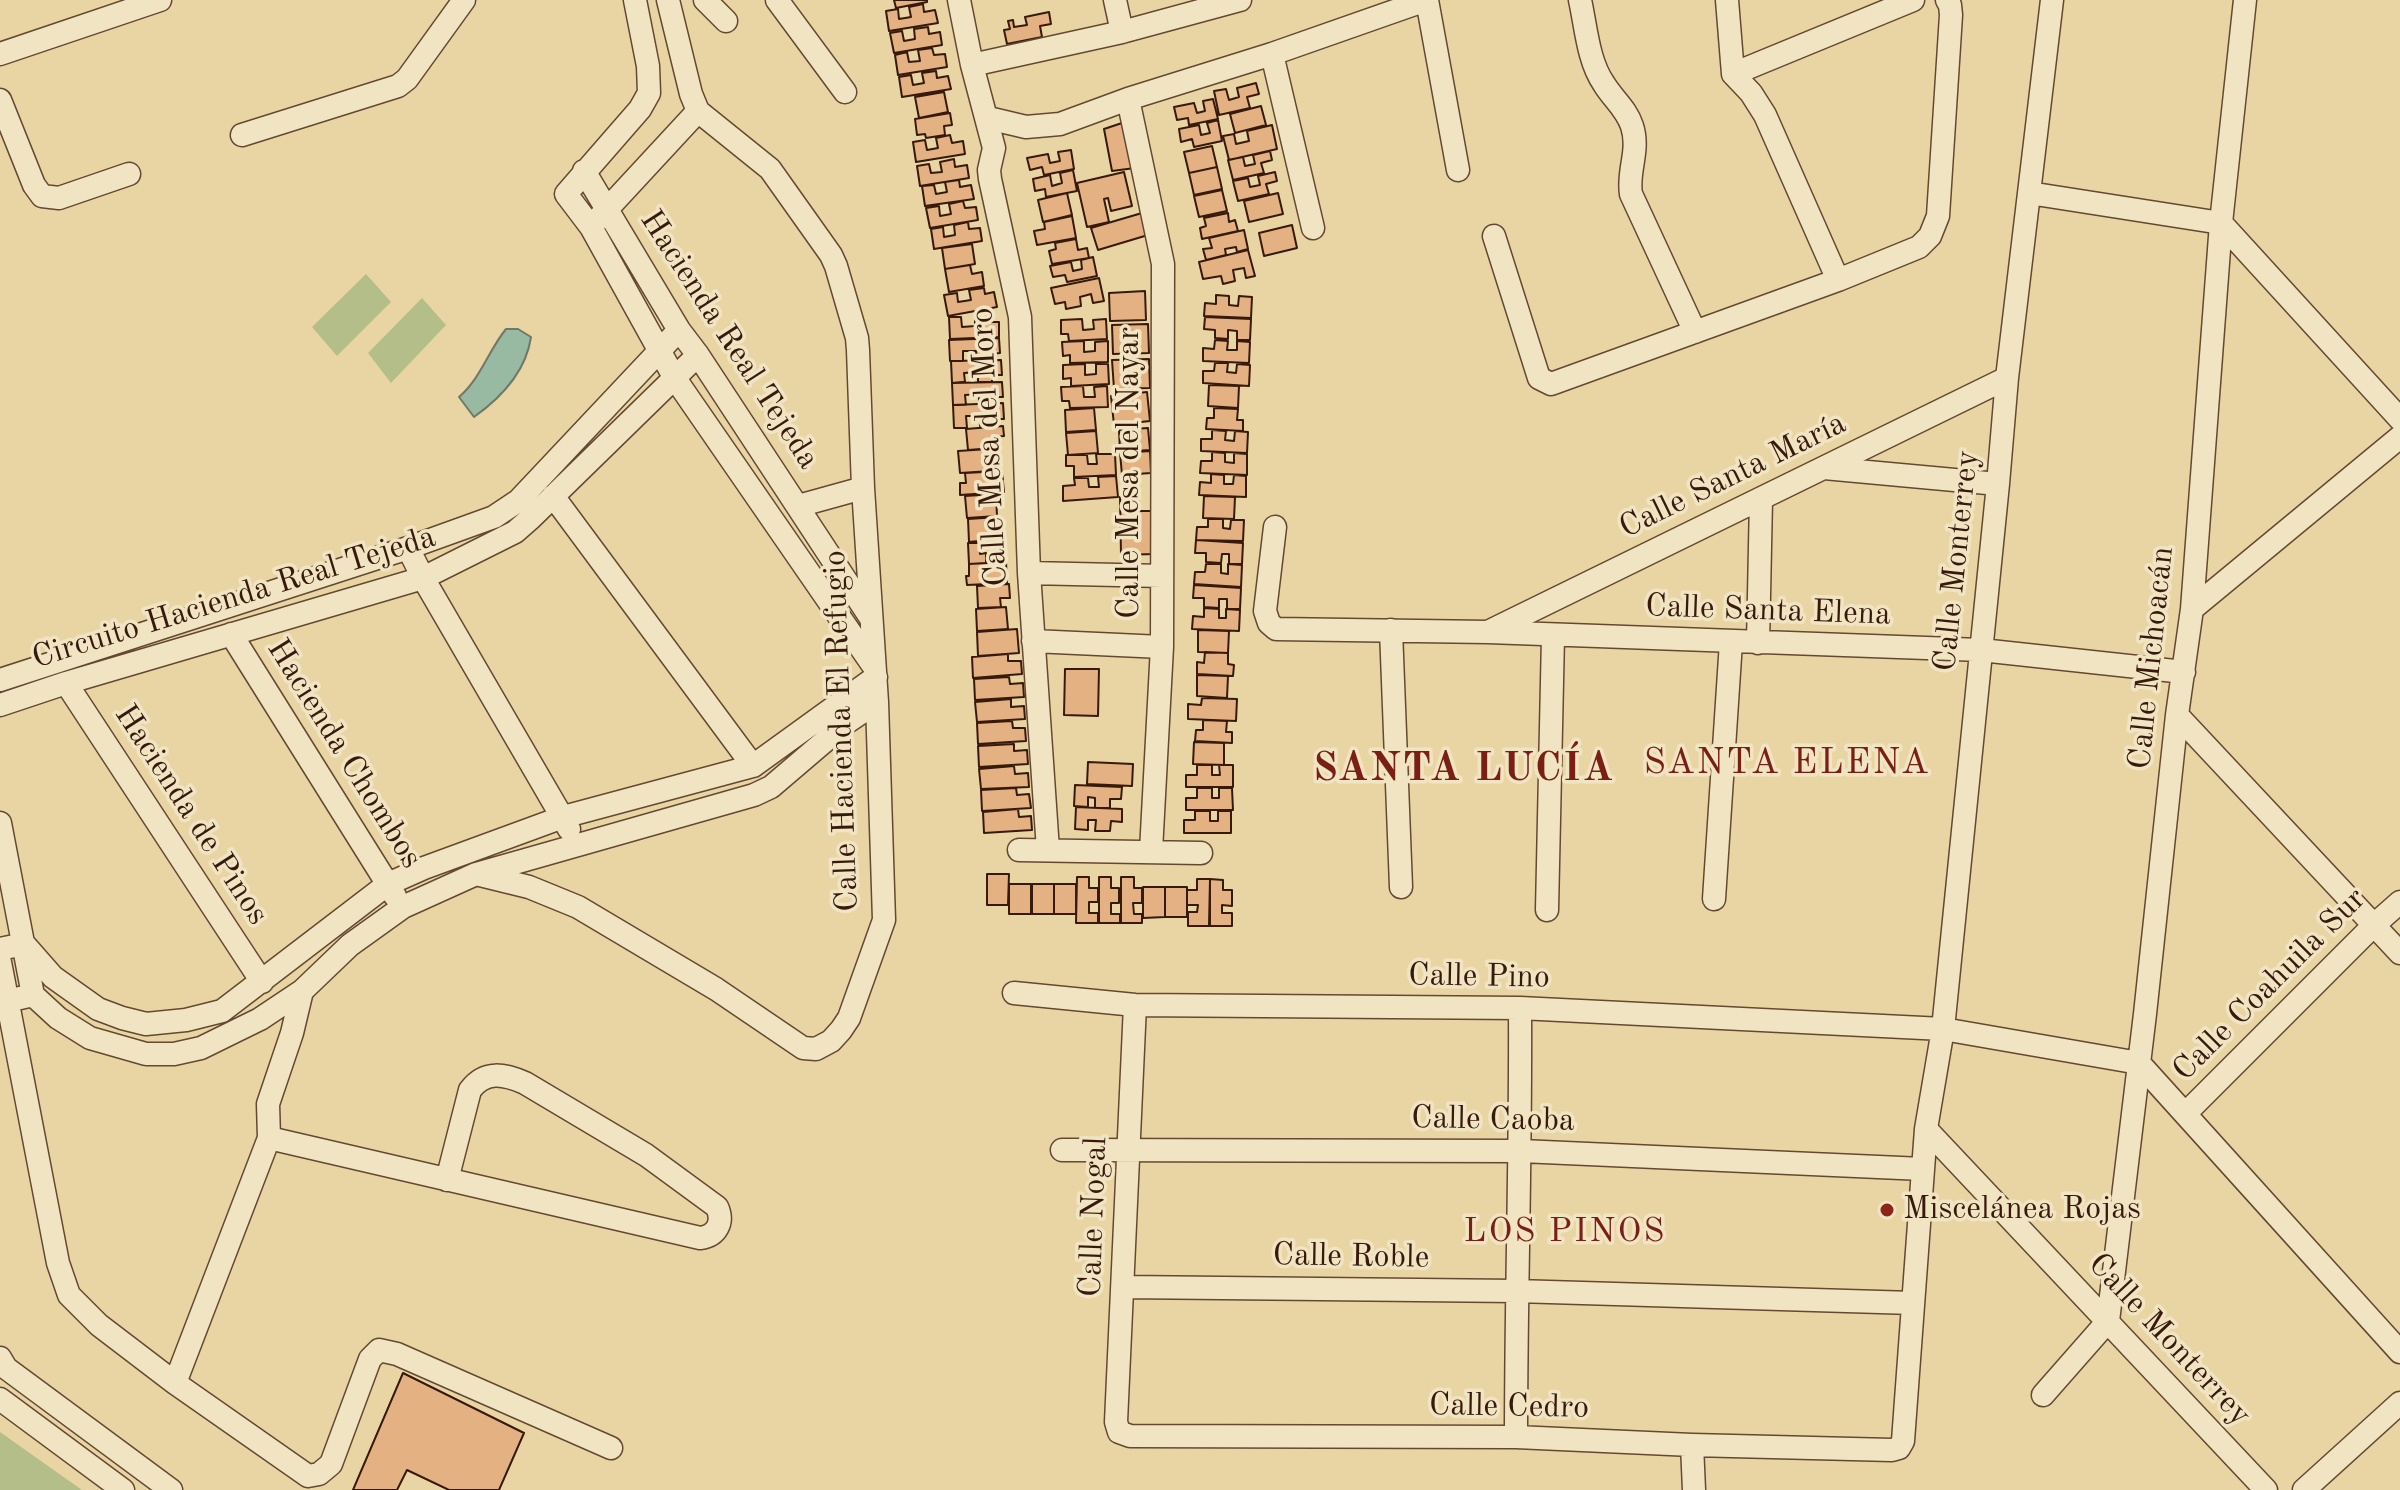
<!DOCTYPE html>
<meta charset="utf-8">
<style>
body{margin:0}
canvas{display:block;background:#e9d5a3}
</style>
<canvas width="2400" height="1490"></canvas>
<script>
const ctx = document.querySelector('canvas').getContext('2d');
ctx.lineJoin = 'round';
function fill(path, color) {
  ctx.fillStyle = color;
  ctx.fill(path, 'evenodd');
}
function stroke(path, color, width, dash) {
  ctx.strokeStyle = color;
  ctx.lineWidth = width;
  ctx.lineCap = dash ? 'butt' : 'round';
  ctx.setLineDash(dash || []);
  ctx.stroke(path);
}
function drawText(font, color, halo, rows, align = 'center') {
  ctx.font = font + ' "Old Standard TT",serif';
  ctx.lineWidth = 7;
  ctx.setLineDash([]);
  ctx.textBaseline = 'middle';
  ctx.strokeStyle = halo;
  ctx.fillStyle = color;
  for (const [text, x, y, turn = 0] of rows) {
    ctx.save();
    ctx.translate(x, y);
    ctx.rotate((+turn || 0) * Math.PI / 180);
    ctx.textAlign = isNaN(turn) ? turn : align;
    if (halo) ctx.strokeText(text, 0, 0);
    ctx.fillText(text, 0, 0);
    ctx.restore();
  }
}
fill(new Path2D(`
 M366,274L391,302L337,356L312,327Z
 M422,298L446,325L391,383L368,353Z
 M0,1432L82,1490H0Z`), '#b4be88');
const water = new Path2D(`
 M506,329H518L531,337C526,372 502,397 474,417L459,397C481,378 488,351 506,329Z`);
fill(water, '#98b9a2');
stroke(water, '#717966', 2);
const building = new Path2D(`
 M894,0H927V2L896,8Z
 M923,4L924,12L935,10L938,23L889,31L886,11L898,9L899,19L911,17L909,7Z
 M1049,12L1051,24L1040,26L1042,37L1007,44L1004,30L1010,29L1008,21L1013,20L1014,27L1027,25L1025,17Z
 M928,27L929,34L940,32L942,45L894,53L890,33L902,31L904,41L915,39L914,29Z
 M932,48L934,55L945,54L947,67L898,75L895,55L907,52L909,62L920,61L918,50Z
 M936,71L937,78L948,76L951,89L902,97L899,77L911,75L913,85L924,83L922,73Z
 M1256,83L1259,94L1247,97L1250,108L1219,115L1214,91L1226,89L1229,100L1239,97L1237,88Z
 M944,92L948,112L919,118L915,97Z
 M1213,99L1218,119L1189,125L1188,118L1177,120L1174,107L1194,103L1197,113L1205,111L1203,101Z
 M1261,106L1266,125L1235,133L1230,114Z
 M950,113L952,125L944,126L945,135L926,138L925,134L917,135L915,119Z
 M1218,120L1222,141L1194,147L1192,139L1181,142L1179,129L1199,125L1201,135L1210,133L1207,123Z
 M1125,122L1135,168L1112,171L1104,129Z
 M1272,125L1277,149L1229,160L1223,136L1234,134L1236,144L1249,141L1247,131Z
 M950,135L952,143L963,141L965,154L916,162L913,142L925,140L927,150L938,148L936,138Z
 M1212,146L1217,167L1189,173L1184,152Z
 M1071,150L1074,169L1044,175L1042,167L1030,170L1027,158L1048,154L1050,163L1060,161L1058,152Z
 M1270,151L1272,160L1261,163L1264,173L1233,180L1228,160L1243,157L1245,166L1255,164L1253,155Z
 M954,159L955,167L967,165L969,178L920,186L917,166L929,164L931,173L942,172L940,162Z
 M1217,167L1222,189L1194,195L1189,173Z
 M1073,170L1077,191L1046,197L1045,189L1035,191L1033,179L1050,175L1052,186L1062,183L1060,173Z
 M1124,172L1132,206L1111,211L1108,198L1104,199L1109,222L1087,227L1077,183Z
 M1275,172L1277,181L1266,184L1269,194L1238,201L1233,181L1248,178L1250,187L1260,185L1258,176Z
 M959,180L960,187L971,185L974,199L925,206L922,186L934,185L936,194L947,192L945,182Z
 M1222,190L1227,211L1199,217L1194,196Z
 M1067,193L1072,215L1043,222L1038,200Z
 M1278,193L1283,214L1249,222L1244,201Z
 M963,201L965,208L976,207L978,220L930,228L926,208L939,206L940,216L951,214L949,204Z
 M1142,213L1148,235L1098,250L1091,228Z
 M1228,213L1229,222L1235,220L1238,231L1202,239L1200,228L1206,226L1204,218Z
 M1072,216L1076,238L1037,245L1034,231L1045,229L1044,222Z
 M968,222L969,229L980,228L982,241L934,249L931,229L943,227L944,237L955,235L954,225Z
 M1292,225L1297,248L1264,256L1259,233Z
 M1244,230L1248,249L1237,252L1236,247L1225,249L1226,255L1206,260L1203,249L1212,248L1209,238Z
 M1076,239L1078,250L1087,248L1089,258L1052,264L1049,251L1056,249L1055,243Z
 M972,244L975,264L945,269L942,248Z
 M1248,250L1255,276L1246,278L1244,268L1233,270L1235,281L1223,284L1221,276L1203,279L1199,262Z
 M1093,257L1097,276L1067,282L1065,275L1053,277L1050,266L1071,262L1073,271L1082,269L1081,260Z
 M970,265L972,274L982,272L984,286L949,292L945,269Z
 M1099,278L1104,301L1093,303L1091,294L1080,297L1081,306L1066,309L1065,302L1055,304L1051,288Z
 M984,288L985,294L994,292L997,307L948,316L944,295L957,293L958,302L971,300L969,290Z
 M1145,291L1146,320L1110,321L1109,293Z
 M1216,295L1229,296V305L1238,306L1239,296L1252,297L1251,318L1204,316L1205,303L1216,304Z
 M975,316H989V322H999V337L950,339L949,317H961L962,327L975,326Z
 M1205,317L1251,319L1250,340H1237V331L1228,330V339L1215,338V330L1204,329Z
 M1082,319L1083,330L1094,329L1093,320L1106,319L1107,339L1069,341L1068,334H1061V320Z
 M1148,324L1149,353L1113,354L1112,325Z
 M999,338L1000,353L990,354L991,360H977L976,351H963V361H950L949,340Z
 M1215,340L1228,341L1227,350H1237V341L1250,342L1249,363L1203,361V348L1214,349Z
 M1084,341V352L1095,351V342L1108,341V362L1070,363V355L1063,356L1062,342Z
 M1149,359L1150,388L1114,389L1112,360Z
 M1001,360L1002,375H992V382H978V372L964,373L965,382L952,383L951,361Z
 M1215,363H1228L1227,372L1236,373L1237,364L1250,365L1249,386L1203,383V371H1214Z
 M1085,364V375L1096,374V364H1108L1109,384L1071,386V378L1063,379V365Z
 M1002,382L1003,397H993V403L979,404V394L965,395L966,405H953L952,383Z
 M1209,385L1239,386L1238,408L1208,406Z
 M1083,386L1084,397H1095L1094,387L1107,386L1108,407L1070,408L1069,401H1062L1061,387Z
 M1147,392L1150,421L1114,425L1111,396Z
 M1003,403L1004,419H994L995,426H980V416H966L967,428H954L953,405Z
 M1094,408L1096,430L1066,432L1065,410Z
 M1214,408L1238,409L1237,420H1243V431L1206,429L1207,418H1214Z
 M1003,426L1004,436L994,437V448L968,450L966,429Z
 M1148,428L1150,450L1120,452L1119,430Z
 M1212,430L1226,431L1225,440L1234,441L1235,431L1248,432L1247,453L1201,451V439H1212Z
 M1096,431L1098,453L1068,455L1066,433Z
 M989,449L991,471L960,473L958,451Z
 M1150,451L1151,473L1122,475L1120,453Z
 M1212,452L1225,453V462L1234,463V453L1247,454V475L1200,473L1201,461H1212Z
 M1096,454H1115L1116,475L1074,477V466H1066V455H1087L1088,464H1097Z
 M1002,471L1004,492L960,495V483H966L965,473Z
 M1211,474L1224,475V484H1233L1234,475L1246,476V497L1199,495L1200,482L1211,483Z
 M1116,476L1118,497L1063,501V486L1075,485L1074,478H1088L1089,487H1099L1098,477Z
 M996,494L997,516L967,518L965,496Z
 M1204,496L1235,497L1234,519L1203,518Z
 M1120,497H1139V511H1153L1154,554L1121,555Z
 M998,517L1000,539L969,542L968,519Z
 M1208,519H1223V528L1230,529L1231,520H1244L1243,541L1196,540L1197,527H1208Z
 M1196,540L1243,543L1242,564H1229V554H1222L1221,563L1206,562V553H1195Z
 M968,543H979L980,554L986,553V563L969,564Z
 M1006,562L1007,583L967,585L966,576H969V564Z
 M1206,564H1221V573L1228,574V564L1242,565L1241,587L1194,584L1195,572H1205Z
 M1009,584L1010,598H1000L1001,607L978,608L977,586Z
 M1194,585L1241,588L1240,609H1227V599H1219V608L1204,607V598H1193Z
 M1006,607L1008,629L977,631L976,609Z
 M1204,608L1219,609V618H1226V609L1240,610L1239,631L1192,629L1193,616L1204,617Z
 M1017,629L1019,653L978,656L977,632Z
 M1198,630L1229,631L1228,653L1198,652Z
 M1205,652L1228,653V664L1234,665L1233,676L1197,674V662L1204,663Z
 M1008,654V661H1021L1022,674L973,678L972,657Z
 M1065,669H1099L1098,716L1064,715Z
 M1197,675L1228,676L1227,698L1197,696Z
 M1009,677L1010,684L1023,683L1024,697L975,700L974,679Z
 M1202,698L1237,699L1236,721L1188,719V704L1201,705Z
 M1011,699V707L1024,706L1025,719L977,722L975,702Z
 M1203,720L1227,721L1226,732H1232V743L1195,741L1196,730H1203Z
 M1012,721L1013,728H1025L1026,741L978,744L977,723Z
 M1194,742L1224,743V765L1193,764Z
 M1014,744V751L1027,750L1028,764L979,767L978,746Z
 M1088,762L1133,764L1132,786L1087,784Z
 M1197,765H1212V775H1220L1219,765H1233V787H1186V775H1197Z
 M1014,766L1015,774L1028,773L1029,787L981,789L979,769Z
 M1075,785L1122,787L1121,799H1110V808H1095V798L1088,797V807L1074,806Z
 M1016,788L1017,795L1029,794L1031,808L982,811L981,790Z
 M1197,788H1212V798H1219V788H1232L1233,810H1186V798H1197Z
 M1076,807L1122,809V822L1111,821L1110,831H1095L1096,820H1088V830L1075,829Z
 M1018,809L1019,817L1031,816L1032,830L984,833L983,812Z
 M1195,811H1210V821H1218V811H1231V833H1184V820H1195Z
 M987,874H1009L1008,905H987Z
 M1077,877H1089V888H1098V902H1089V913H1098V923H1076Z
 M1099,877H1111V888H1119V903H1111V914H1120V923H1099Z
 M1121,877H1134V888H1142V903H1133L1134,914H1142V923H1121Z
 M1197,879H1210L1209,926H1188V912H1197L1198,905H1187V890H1197Z
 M1210,879L1223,880V890H1232V906L1222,905V913H1232V926H1210Z
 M1009,884H1031V914H1009Z
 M1032,884H1054V914H1032Z
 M1054,884H1076V914H1054Z
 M1143,887H1165V917L1143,918Z
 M1165,887H1187V917H1165Z
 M403,1373L524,1433L499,1490H449L407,1470L397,1490H353Z`);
fill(building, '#e4b282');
stroke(building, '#371a0c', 2);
const minor = new Path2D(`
 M635,0L648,66L649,93L640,109L566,194L591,227L674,377L872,664
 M668,0L691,94L698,111
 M705,0L726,21
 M777,0L845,92
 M959,0L972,65L994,148L989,170L990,179L1020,317L1029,573L1048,850
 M1115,0L1122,32
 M1427,0L1458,170
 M1580,0C1586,27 1588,61 1604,84C1613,99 1626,108 1632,126C1640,151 1627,171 1631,194L1695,332
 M1727,0L1733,74L1751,93L1765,115L1838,280
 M0,54L160,0
 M1272,54L1313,228
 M972,65L1122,32L1240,0
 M1733,74L1913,0
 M1128,99L1163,264L1162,647L1151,851
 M0,100L34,185L42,196L59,198L129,174
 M988,118L1026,127L1060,124L1128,99L1272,54L1426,0
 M242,135L398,86L407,79L464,0
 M584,171L679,330L698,355L870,617
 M2029,193L2221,223L2400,419
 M598,219L698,111
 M1494,236L1539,378L1551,384L1838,280L1919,247L1930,236L1938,216L1951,15L1950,5L1947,0
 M1824,468L1998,484
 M553,496L753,766
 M798,506L863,488
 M1275,527L1265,611L1269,623L1276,629L1488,632L1981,650L2184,672
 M408,548L423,578L569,829
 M1029,573L1162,576
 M2192,609L2400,437
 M1391,630L1401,887
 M1490,631L2007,378
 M231,634L395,896
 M1033,641L1162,647
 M1758,643L1761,499
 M0,680L408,548L494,517L518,501L679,330
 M66,683L262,982
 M0,705L66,683L423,578L515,532L531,518L698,355
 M2177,715L2400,953
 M0,823L33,995
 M1019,850L1201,853
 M476,874L529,887L578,907L716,989L803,1048L816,1049L831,1041L841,1030L849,1018L884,920L877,702L863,488L858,350L857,338L836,266L831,255L770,169L698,111
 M1714,899L1731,642
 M1547,910L1553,636
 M0,949L24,944L53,977L98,1009L122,1018L146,1024L186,1020L222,1011L388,884L424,868L563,817L753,766L876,677
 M0,962L58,1263L69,1295L99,1325L175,1383L308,1476L319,1474L331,1464L370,1359L379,1350L397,1354L611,1448
 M1014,993L1135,1005L1520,1008L1943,1029L2139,1063
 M7,1001L33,995L58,1018L90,1038L146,1054H174L201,1048L260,1019L302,991L350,945L403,907L476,874L754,795L771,787L846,723L877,702
 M1135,1005L1116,1422L1119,1432L1130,1436L1516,1437L1692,1445L1892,1450L1899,1448L1903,1441L1926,1129L1943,1029L1998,484L2007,378L2052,0
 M2139,1063L2400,1352
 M2186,1113L2374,925L2400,902
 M1926,1129L2266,1490
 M269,1138L700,1238C717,1236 724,1222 717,1207L646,1155L525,1083C504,1074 485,1070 470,1090L447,1180
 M1062,1150L1521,1151L1923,1169
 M1124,1287L1516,1291L1913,1303
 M0,1358L6,1368L171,1490
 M175,1383L269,1138L268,1104L292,1033L302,991
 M2043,1395L2108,1321L2145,1014L2177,715L2192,609L2221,223L2245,0
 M0,1399L123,1490
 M1516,1437C1516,1294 1521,1151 1520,1008
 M1692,1445L1694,1490
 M2304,1490L2400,1403`);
stroke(minor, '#644932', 25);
stroke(minor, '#f1e4c3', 22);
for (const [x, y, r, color] of [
 [1887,1210,8,"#8f2418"]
]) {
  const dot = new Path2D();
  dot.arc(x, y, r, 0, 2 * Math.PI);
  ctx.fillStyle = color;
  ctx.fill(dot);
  stroke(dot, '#f1e4c3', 3);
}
drawText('32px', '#371a0c', '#f1e4c3', [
 ["Hacienda Real Tejeda",729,340,57],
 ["Calle Mesa del Moro",990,447,-93],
 ["Calle Mesa del Nayar",1130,473,-90],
 ["Calle Santa María",1733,476,-26],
 ["Calle Monterrey",1957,561,-84],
 ["Circuito Hacienda Real Tejeda",234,598,-17],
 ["Calle Santa Elena",1768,611,2],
 ["Calle Michoacán",2152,658,-84],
 ["Calle Hacienda El Refugio",842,731,-92],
 ["Hacienda Chombos",344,754,58],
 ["Hacienda de Pinos",191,815,57],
 ["Calle Pino",1479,977,1],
 ["Calle Coahuila Sur",2270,985,-45],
 ["Calle Caoba",1493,1120,1],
 ["Calle Nogal",1094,1217,-88],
 ["Calle Roble",1351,1257,1],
 ["Calle Monterrey",2169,1340,47],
 ["Calle Cedro",1509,1407,1]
]);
drawText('32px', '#371a0c', '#f1e4c3', [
 ["Miscelánea Rojas",1903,1210]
], 'left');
ctx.letterSpacing = '2px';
drawText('34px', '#7a1f14', '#f1e4c3', [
 ["LOS PINOS",1565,1232]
]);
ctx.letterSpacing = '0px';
ctx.letterSpacing = '2px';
drawText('36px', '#7a1f14', '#f1e4c3', [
 ["SANTA ELENA",1787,764]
]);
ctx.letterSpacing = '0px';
ctx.letterSpacing = '2px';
drawText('bold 40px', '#7a1f14', '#f1e4c3', [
 ["SANTA LUCÍA",1464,770]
]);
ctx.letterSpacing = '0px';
</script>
